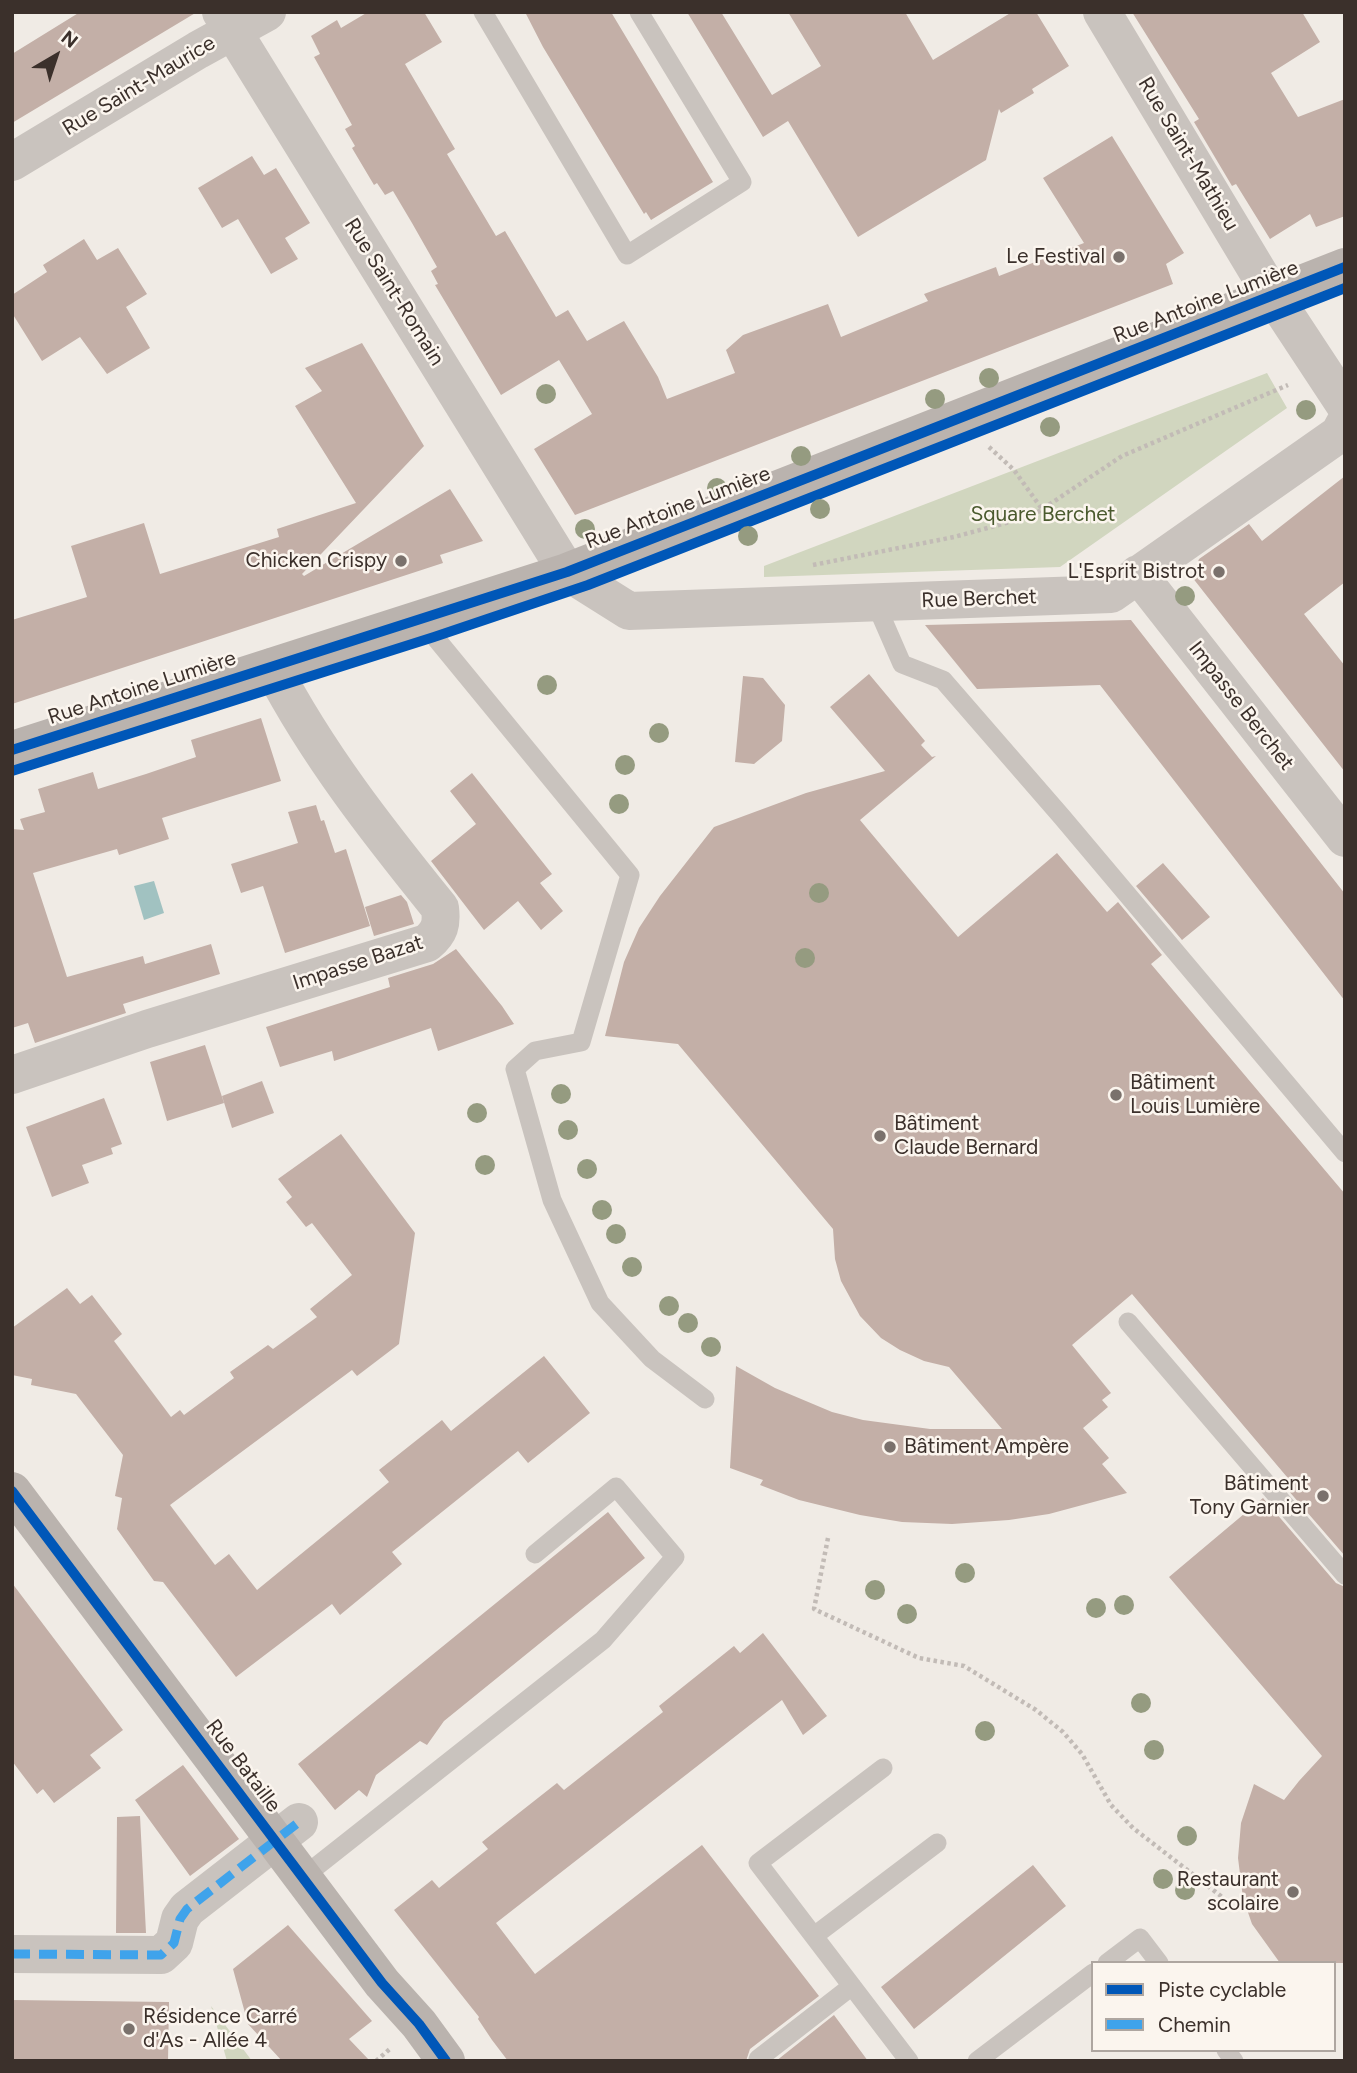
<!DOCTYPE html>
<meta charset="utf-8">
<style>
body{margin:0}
#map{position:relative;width:1357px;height:2073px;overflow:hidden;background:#f0ebe5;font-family:Figtree,sans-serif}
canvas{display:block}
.frame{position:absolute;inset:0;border:14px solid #3b302b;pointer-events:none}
.legend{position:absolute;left:1091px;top:1961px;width:245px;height:91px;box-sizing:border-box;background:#fbf5ee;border:2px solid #aea6a0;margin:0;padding:9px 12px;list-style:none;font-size:21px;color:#3b302b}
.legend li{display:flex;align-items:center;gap:14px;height:35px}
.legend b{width:35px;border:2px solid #aea6a0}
.north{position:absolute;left:21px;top:21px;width:70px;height:70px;-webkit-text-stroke:5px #fbf5ee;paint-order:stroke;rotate:39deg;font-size:19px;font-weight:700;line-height:28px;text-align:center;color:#3b302b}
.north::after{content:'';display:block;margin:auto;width:24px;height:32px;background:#3b302b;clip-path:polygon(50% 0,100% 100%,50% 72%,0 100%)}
</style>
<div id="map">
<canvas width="1357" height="2073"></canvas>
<div class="frame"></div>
<ul class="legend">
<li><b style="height:9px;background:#0057b8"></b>Piste cyclable</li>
<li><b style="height:9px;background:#3fa3eb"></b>Chemin</li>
</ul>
<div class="north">N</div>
</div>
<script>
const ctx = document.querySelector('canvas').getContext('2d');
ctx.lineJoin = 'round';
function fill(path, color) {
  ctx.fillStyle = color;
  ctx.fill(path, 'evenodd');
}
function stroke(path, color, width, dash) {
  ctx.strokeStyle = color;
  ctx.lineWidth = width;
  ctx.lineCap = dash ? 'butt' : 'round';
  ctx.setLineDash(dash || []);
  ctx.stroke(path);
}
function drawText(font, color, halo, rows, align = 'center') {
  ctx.font = font + ' Figtree,sans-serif';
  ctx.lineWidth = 5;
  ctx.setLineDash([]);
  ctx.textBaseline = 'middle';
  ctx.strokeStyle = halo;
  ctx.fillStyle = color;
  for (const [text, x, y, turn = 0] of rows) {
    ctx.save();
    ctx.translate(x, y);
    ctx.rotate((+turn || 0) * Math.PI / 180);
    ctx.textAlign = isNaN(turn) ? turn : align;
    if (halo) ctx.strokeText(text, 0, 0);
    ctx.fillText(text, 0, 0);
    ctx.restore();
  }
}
fill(new Path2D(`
 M1267,373L1287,408L1060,567L764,577V566Z
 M211,2006L252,2061H227Z`), '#d1d6bf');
fill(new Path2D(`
 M154,881L164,913L144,920L134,886Z`), '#a1c2c1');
fill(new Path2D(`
 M80,12H197L12,123V54Z
 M368,12H424L442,42L405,64L455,149L447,154L496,236L505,231L556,317L568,310L587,341L624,321L658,377L667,399L735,373L726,350L743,335L828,304L841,337L928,301L924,294L996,267L999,276L1084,243L1043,178L1112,136L1184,253L1166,264L1173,284L575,515L534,449L592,414L559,360L501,395L435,285L438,284L431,271L437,267L412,223L393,191L385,195L377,183L374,185L352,148L355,146L345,129L352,125L314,57L320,54L311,36L337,20L341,28Z
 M525,12H611L713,182L651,220L646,212L644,214L543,47Z
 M687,12H721L772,95L821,66L788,12H905L933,60L1012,12H1036L1069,66L1032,89L1034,93L1001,113L999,109L986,160L858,237L788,121L763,137Z
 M1132,12H1302L1320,42L1271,73L1298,117L1345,99V216L1316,227L1310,214L1270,239L1236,184L1232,186L1194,122L1199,119Z
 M252,156L264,175L276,168L310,223L285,238L298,259L271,274L238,219L222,228L198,188Z
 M84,239L97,260L118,248L147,294L126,307L150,348L107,374L80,337L42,361L12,313V295L47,272L43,265Z
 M362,343L424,446L302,574L304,576L450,489L483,541L440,555L443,563L12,704V620L87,597L71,546L144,523L160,574L279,537L277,529L356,503L295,406L322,391L305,368Z
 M1345,476V582L1304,614L1345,666V772L1192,577L1199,559L1249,524L1262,541Z
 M1131,620L1345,894V1001L1100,685L977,689L925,625Z
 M869,674L925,741L921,745L932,757L936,756L860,820L958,937L1057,853L1107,912L1118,902L1162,955L1151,964L1345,1194V1556L1281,1482L1287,1477L1132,1294L1072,1345L1111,1393L1102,1400L1108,1407L1083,1428L1109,1458L1102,1464L1127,1493L1049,1514L1009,1520L952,1524L902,1522L860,1515L799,1500L760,1485L763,1480L730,1468L736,1366L775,1388L832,1412L863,1420L930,1429H1002L949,1367L924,1361L900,1350L881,1338L860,1316L841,1281L835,1259L833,1229L678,1044L605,1036L624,962L639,928L660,896L714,827L806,793L885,771L830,707Z
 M743,676L763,678L785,705L782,741L754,764L735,762Z
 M261,718L281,781L162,818L169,839L119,855L117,849L33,873L67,977L143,956L145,964L211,944L220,974L123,1004L126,1013L35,1043L28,1023L12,1028V829L24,830L20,819L45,812L38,789L93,772L98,789L146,774L196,757L191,740Z
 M472,773L552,874L540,883L563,911L541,930L518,901L484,930L431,861L476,824L450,791Z
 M316,805L321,821L324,820L335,853L346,849L370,926L285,953L263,886L241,893L231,864L298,843L288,812Z
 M1163,863L1210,917L1182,940L1136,886Z
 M401,895L407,902L414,924L374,936L365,907Z
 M456,949L502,1006L514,1024L438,1051L431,1028L334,1061L332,1051L280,1067L266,1027L390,987L388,978L433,964Z
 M205,1045L224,1103L167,1121L150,1062Z
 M262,1081L274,1113L232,1128L222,1096Z
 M104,1098L122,1144L111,1148L113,1154L82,1165L89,1183L52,1197L26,1127Z
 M341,1134L415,1233L399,1344L357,1376L352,1370L170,1505L215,1565L229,1554L257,1590L389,1482L379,1470L442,1420L451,1431L544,1356L590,1413L528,1463L518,1451L392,1552L402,1564L340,1615L332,1604L236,1677L163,1582L154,1581L117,1529L122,1498L115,1496L123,1455L76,1394L31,1385L32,1379L12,1375V1328L67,1288L80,1304L92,1295L122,1334L114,1341L171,1417L180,1410L184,1415L234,1378L230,1372L268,1345L273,1349L317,1317L310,1309L352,1275L312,1223L306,1227L286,1202L292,1197L278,1179Z
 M1263,1498L1336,1583L1345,1587V1963H1280L1252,1924L1243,1898L1238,1858L1241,1823L1254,1784L1284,1800L1299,1781L1322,1756L1169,1577Z
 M608,1512L645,1558L444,1721L427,1745L420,1741L376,1775L367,1797L359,1790L335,1810L298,1764Z
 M12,1583L123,1730L90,1755L101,1768L54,1803L43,1789L37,1794L12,1761Z
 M763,1633L827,1716L803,1735L782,1700L496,1923L535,1974L702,1845L819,1996L750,2049L746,2061H508L492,2040L478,2019L479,2017L394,1910L432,1880L439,1888L488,1849L482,1842L557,1783L564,1790L663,1712L659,1706L734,1646L740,1653Z
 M183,1765L239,1839L190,1876L135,1800Z
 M140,1816L146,1933H116L117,1817Z
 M1033,1865L1066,1906L914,2029L881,1987Z
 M288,1925L372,2021L349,2039L370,2061H282L248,2024L233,1969Z
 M12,2000L169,2002L168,2061H12Z
 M834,2015L868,2061H776Z`), '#c3afa7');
stroke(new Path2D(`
 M989,447L1014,470L1042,509
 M813,565L954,537L1032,516L1122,456L1288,385
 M828,1538L814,1609L919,1658L964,1666L1036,1710L1063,1732L1082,1754L1111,1805L1133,1828L1226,1900
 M376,2061L391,2048`), '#c2bbb6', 4.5, [3.5, 3.5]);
stroke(new Path2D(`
 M483,12L627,255L742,182L639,12
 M875,602L902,664L943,680L1062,817L1345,1153
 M420,619L630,875L581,1042L535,1051L515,1069L552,1200L600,1303L652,1359L705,1399
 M1128,1322L1345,1575
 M883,1768L758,1863L909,2061
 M303,1877L603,1640L675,1557L616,1487L535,1554
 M814,1936L937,1843
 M1107,1963L1140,1938L1159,1963
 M1226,2050L1234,2061
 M758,2059L852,1986
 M977,2061L1093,1973`), '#c9c3be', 19);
stroke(new Path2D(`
 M221,12L567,572L629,611L1111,594L1339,434L1345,423
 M1102,12L1264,282L1345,405
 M12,162L198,50L267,12
 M1138,574L1345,838
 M12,1075L147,1029L427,943C440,932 442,924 440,908C377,830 318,755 272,667
 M12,1954L161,1955L174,1943L180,1919L187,1909L299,1822`), '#c9c3be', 38);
stroke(new Path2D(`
 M12,750L567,572L1345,267
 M12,1491L382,1983L419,2024L446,2061`), '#bab3ae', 38);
stroke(new Path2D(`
 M12,1954L161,1955L174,1943L180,1919L187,1909L299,1822`), '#3fa3eb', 9, [18, 9]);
stroke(new Path2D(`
 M12,750L567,572L1345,267
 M12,771L434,637L588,585L1345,288
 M12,1491L382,1983L419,2024L446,2061`), '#0057b8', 10);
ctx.fillStyle = '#959b80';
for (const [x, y] of [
 [989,378],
 [546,394],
 [935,399],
 [1306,410],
 [1050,427],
 [801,456],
 [717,488],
 [820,509],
 [585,529],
 [748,536],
 [1185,596],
 [547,685],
 [659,733],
 [625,765],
 [619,804],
 [819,893],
 [805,958],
 [561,1094],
 [477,1113],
 [568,1130],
 [485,1165],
 [587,1169],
 [602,1210],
 [616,1234],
 [632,1267],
 [669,1306],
 [688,1323],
 [711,1347],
 [965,1573],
 [875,1590],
 [1124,1605],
 [1096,1608],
 [907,1614],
 [1141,1703],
 [985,1731],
 [1154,1750],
 [1187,1836],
 [1163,1879],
 [1185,1890]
]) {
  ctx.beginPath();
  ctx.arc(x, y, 10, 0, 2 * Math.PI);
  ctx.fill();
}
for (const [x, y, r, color] of [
 [1119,257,7,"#7a716c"],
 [401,561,7,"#7a716c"],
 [1219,572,7,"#7a716c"],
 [1116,1095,7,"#7a716c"],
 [880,1136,7,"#7a716c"],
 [890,1447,7,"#7a716c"],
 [1323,1496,7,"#7a716c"],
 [1293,1892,7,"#7a716c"],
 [129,2029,7,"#7a716c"]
]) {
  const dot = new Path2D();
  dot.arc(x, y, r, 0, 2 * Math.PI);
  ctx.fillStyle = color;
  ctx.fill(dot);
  stroke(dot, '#fbf5ee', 2.5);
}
drawText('21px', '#3b302b', '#fbf5ee', [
 ["Rue Saint-Maurice",139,86,-31],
 ["Rue Saint-Mathieu",1188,154,59],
 ["Rue Saint-Romain",394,292,58],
 ["Rue Antoine Lumière",1206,302,-21],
 ["Rue Antoine Lumière",678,508,-21],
 ["Rue Berchet",979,599,-2],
 ["Rue Antoine Lumière",142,688,-18],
 ["Impasse Berchet",1241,706,52],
 ["Impasse Bazat",358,963,-18],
 ["Rue Bataille",243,1766,53]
]);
drawText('21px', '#3b302b', '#fbf5ee', [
 ["Le Festival",1105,257],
 ["Chicken Crispy",387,561],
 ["L'Esprit Bistrot",1205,572],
 ["Bâtiment",1130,1083,"left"],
 ["Louis Lumière",1130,1107,"left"],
 ["Bâtiment",894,1124,"left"],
 ["Claude Bernard",894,1148,"left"],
 ["Bâtiment Ampère",904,1447,"left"],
 ["Bâtiment",1309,1484],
 ["Tony Garnier",1309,1508],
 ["Restaurant",1279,1880],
 ["scolaire",1279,1904],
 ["Résidence Carré",143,2017,"left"],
 ["d'As - Allée 4",143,2041,"left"]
], 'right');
drawText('21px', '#4a5a2e', '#fbf5ee', [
 ["Square Berchet",1043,515]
]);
</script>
